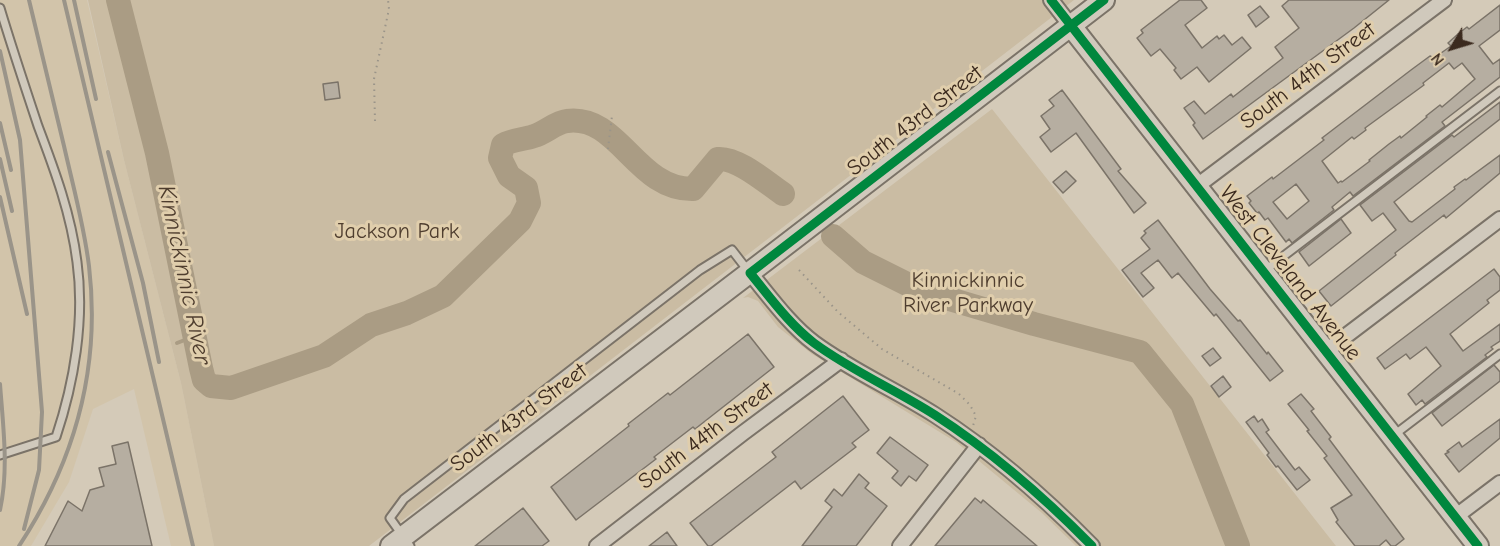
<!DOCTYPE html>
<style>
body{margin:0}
#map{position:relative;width:1500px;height:546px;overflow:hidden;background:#d4cab8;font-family:"Comic Neue",sans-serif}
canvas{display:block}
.north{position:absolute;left:1422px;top:18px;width:60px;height:60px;-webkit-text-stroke:4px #e0ceac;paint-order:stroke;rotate:232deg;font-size:16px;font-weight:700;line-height:24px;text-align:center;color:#3b2a1e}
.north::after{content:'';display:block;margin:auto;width:21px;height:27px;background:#3b2a1e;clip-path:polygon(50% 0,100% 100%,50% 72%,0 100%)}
</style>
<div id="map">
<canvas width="1500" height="546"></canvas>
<div class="north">N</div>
</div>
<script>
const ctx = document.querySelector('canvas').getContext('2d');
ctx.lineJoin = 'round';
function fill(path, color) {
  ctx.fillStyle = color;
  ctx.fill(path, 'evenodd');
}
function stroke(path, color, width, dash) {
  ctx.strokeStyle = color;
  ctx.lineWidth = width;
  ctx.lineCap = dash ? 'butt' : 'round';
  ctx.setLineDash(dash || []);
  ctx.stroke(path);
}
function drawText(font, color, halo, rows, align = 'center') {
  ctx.font = font + ' "Comic Neue",sans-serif';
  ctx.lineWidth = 6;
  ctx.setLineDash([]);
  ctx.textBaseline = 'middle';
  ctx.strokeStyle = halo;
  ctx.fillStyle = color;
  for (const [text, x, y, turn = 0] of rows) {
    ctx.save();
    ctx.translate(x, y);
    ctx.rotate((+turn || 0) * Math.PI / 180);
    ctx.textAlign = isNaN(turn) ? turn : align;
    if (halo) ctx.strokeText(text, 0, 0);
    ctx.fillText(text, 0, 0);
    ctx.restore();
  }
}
fill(new Path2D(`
 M0,0H87L124,160L181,383L214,546H171L134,389L93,409L69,482L31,546H0Z`), '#d2c4aa');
fill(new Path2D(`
 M88,0H1074L947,98L891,144L369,546H214L181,383L124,160Z
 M992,109L1336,546H1076L1042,513L956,442L812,354L778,327L758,301L748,297L743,298Z`), '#cabca3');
stroke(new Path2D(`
 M177,343L195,336`), '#aa9c84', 4);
stroke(new Path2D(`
 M118,0L157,153L201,368L204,380L211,386L231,388L324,356L371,325L407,313L443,296L520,221L529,203L526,188L509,176L500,158L503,145C513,139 523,140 534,136C545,133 556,122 567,121C619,114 636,190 693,189L718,159C737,157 767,183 783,194
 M833,236L863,262L919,290L1034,324L1140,352L1182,404L1238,546`), '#aa9c84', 24);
const building = new Path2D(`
 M1180,0H1201L1207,8L1185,25L1202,48L1217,36L1219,39L1224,35L1232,45L1242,37L1251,48L1209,82L1197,67L1181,79L1174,70L1176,68L1160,49L1151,56L1137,38L1143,33L1141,30Z
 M1289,0H1389L1354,28L1203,139L1193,125L1195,123L1184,108L1194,101L1205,114L1231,94L1233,97L1283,58L1275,47L1299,28L1282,6Z
 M1500,5V30L1479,46L1493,64L1500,59V77L1442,122L1445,126L1353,196L1350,192L1332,207L1334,210L1292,243L1289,239L1286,242L1268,218L1265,220L1259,212L1257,213L1249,203L1251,201L1247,196L1272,177L1273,179L1324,140L1322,138L1411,70L1430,56L1434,58L1451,46L1448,43L1458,34L1467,27L1469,29ZM1449,63L1454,69L1462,63L1475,79L1442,107L1440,105L1426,116L1427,117L1401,138L1400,136L1389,144L1369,160L1370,161L1342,182L1341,181L1338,183L1322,161L1352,137L1354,139L1366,130L1365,128L1424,85L1423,83ZM1296,184L1309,201L1287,219L1273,202Z
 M1260,6L1269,17L1256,27L1248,15Z
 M338,82L340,98L325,100L323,84Z
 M1062,90L1121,169L1118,171L1146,203L1134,213L1076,133L1051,152L1040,137L1050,129L1041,116L1054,106L1049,100Z
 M1500,102V119L1394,202L1409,221L1412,222L1455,189L1454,187L1465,179L1466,180L1500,155V173L1446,218L1444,215L1395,253L1396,255L1331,306L1319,291L1396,230L1383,213L1372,221L1360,205L1452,135L1454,137Z
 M1066,171L1076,181L1063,193L1053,182Z
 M1341,219L1351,233L1309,266L1299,252Z
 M1158,220L1210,289L1238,321L1240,320L1267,354L1268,352L1283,371L1270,381L1216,314L1214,316L1178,273L1172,278L1158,260L1141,273L1154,288L1143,297L1122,270L1150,249L1141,238L1146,233L1144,231Z
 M1494,269L1500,277V290L1487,300L1489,303L1450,334L1463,351L1500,324V341L1491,347L1493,349L1485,355L1487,357L1425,404L1422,400L1416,405L1408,394L1441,366L1426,347L1410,359L1406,354L1385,369L1377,358Z
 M748,334L774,367L695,429L693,427L654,457L656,459L576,520L551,487L629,426L628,424L668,393L670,395Z
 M1213,348L1221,358L1210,366L1202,356Z
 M1494,365L1500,372V381L1442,426L1432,413Z
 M1223,376L1231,387L1219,397L1211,386Z
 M1301,394L1314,409L1311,411L1331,437L1329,439L1404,539L1395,546H1391L1386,540L1379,546H1355L1336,522L1338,520L1331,508L1352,495L1324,458L1327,456L1307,431L1309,430L1288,404Z
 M843,396L869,430L852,443L856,447L801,489L795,481L711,546H708L690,523L776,457L772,452Z
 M1254,416L1258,422L1262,419L1269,430L1266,432L1295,470L1299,467L1310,480L1297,490L1278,466L1276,467L1267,455L1269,453L1246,422Z
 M1500,419V438L1459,472L1445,454L1449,452L1447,451L1459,442L1462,447Z
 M890,437L928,465L916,481L909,476L901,486L892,478L898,471L877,453Z
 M128,442L152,546H45L68,501L82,511L90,490L104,486L99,468L116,464L112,446Z
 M859,474L869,483L865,488L887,506L856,546H802L832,507L825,501L834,489L842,496Z
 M975,498L981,503L983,500L1037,546H935Z
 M523,508L549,541L542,546H475Z
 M667,532L677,546H649Z`);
fill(building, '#b6aea1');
stroke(building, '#7b7368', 1.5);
const lane = new Path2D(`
 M0,8C12,48 25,87 38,126C55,171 71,214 77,262C85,320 74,383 56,437L0,455
 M1264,271L1500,91
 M1394,435L1500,354
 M410,546L390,518L404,499L700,270L732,250L749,272`);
const street = new Path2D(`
 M1051,0L1071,26
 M1197,186L1444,0
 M750,273C770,297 789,324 814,343C852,371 896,390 935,415C994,453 1044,497 1092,546
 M1326,351L1500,219
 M1455,517L1500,483
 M597,546L743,433L841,360
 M900,546L979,445`);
const secondary = new Path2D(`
 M1071,26L1478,546
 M391,546L766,260L1104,0`);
stroke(lane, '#7b7368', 11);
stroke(street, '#7b7368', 18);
stroke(secondary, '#7b7368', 24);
stroke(new Path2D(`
 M375,121L374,79L389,9L388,0
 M608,149L612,116
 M799,270L838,312L882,349L959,394L970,405L976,416L973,426`), '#9a9489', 2, [1.5, 4.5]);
stroke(lane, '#d0c9bc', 7);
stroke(street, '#d0c9bc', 14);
stroke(secondary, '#d0c9bc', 20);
stroke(new Path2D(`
 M64,0L193,546
 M74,0L96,99
 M0,51L20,140L42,412L39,470L24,529
 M0,123L11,170
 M108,152L143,283L159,362
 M0,159L12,211
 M0,197L27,314
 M0,384C3,426 9,469 0,510
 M19,546C75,461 101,368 89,266C84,225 73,186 64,146C52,97 41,49 29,0`), '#9a9489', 4);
stroke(new Path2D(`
 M1051,0L1478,546
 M1092,546C1044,497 994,453 935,415C896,390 852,371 814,343C789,324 770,297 750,273L1104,0`), '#00873e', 9);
drawText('22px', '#3b2a1e', '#e0ceac', [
 ["South 44th Street",1308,76,-37],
 ["South 43rd Street",915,121,-38],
 ["West Cleveland Avenue",1290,273,52],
 ["South 43rd Street",519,418,-37],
 ["South 44th Street",706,436,-37]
]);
drawText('22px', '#4f3e2f', '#e0ceac', [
 ["Jackson Park",397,232],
 ["Kinnickinnic",968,281],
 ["River Parkway",968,306]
]);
drawText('italic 24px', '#4e3d2e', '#e0ceac', [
 ["Kinnickinnic River",184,275,78]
]);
</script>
